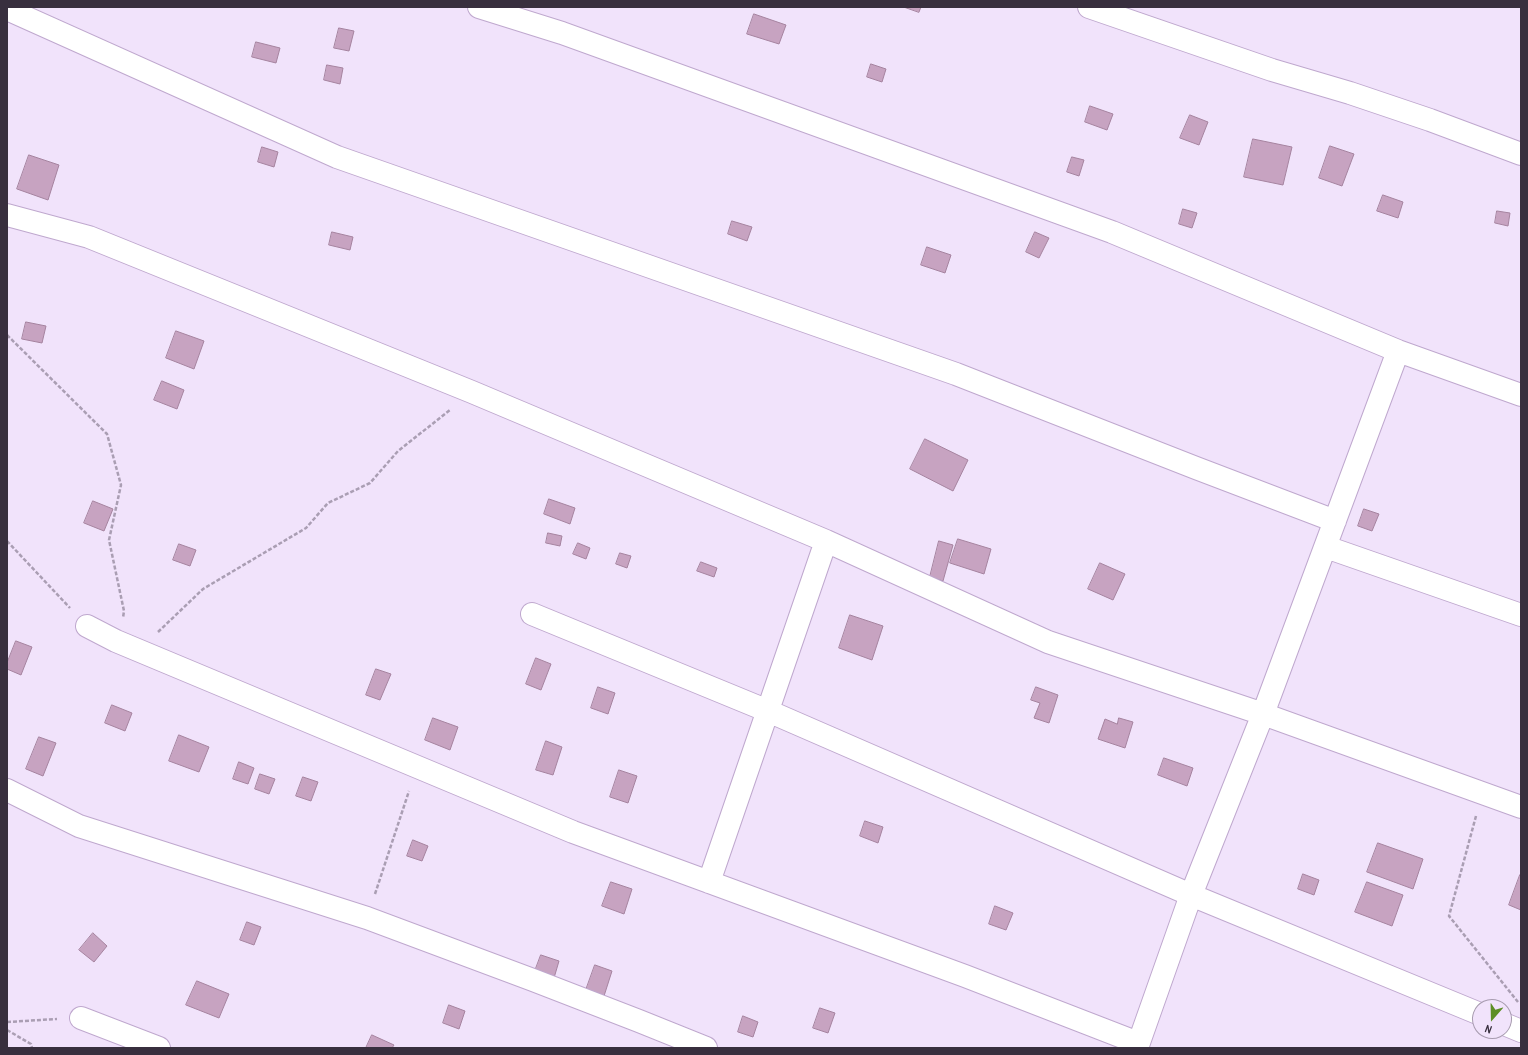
<!DOCTYPE html>
<style>
body{margin:0}
#map{position:relative;width:1528px;height:1055px;overflow:hidden;background:#f1e3fb;font-family:"Archivo Narrow",sans-serif}
canvas{display:block}
.frame{position:absolute;inset:0;border:8px solid #382f3e;pointer-events:none}
.north{position:absolute;left:1472px;top:999px;width:40px;height:40px;box-sizing:border-box;background:#f1e3fb;border:1px solid #a79baf;border-radius:50%;rotate:200deg;font-size:11px;font-weight:700;line-height:16px;text-align:center;color:#382f3e}
.north::after{content:'';display:block;margin:auto;width:14px;height:18px;background:#5d8e25;clip-path:polygon(50% 0,100% 100%,50% 72%,0 100%)}
</style>
<div id="map">
<canvas width="1528" height="1055"></canvas>
<div class="frame"></div>
<div class="north">N</div>
</div>
<script>
const ctx = document.querySelector('canvas').getContext('2d');
ctx.lineJoin = 'round';
function fill(path, color) {
  ctx.fillStyle = color;
  ctx.fill(path, 'evenodd');
}
function stroke(path, color, width, dash) {
  ctx.strokeStyle = color;
  ctx.lineWidth = width;
  ctx.lineCap = dash ? 'butt' : 'round';
  ctx.setLineDash(dash || []);
  ctx.stroke(path);
}
const building = new Path2D(`
 M904,7H921L919,12Z
 M754,14L786,25L779,44L747,34Z
 M339,28L354,31L349,51L334,48Z
 M256,42L280,48L276,63L252,57Z
 M871,64L886,69L882,82L867,77Z
 M327,65L343,68L340,84L324,80Z
 M1090,106L1113,114L1107,130L1085,122Z
 M1190,115L1208,122L1199,145L1180,138Z
 M1253,139L1292,147L1283,185L1244,177Z
 M1330,146L1354,154L1342,186L1319,178Z
 M262,147L278,152L274,167L258,162Z
 M29,155L59,165L48,200L17,189Z
 M1072,157L1084,160L1079,176L1067,172Z
 M1383,195L1403,202L1398,218L1377,211Z
 M1183,209L1197,213L1192,228L1179,224Z
 M1497,211L1510,213L1508,226L1495,223Z
 M732,221L752,227L747,241L728,234Z
 M332,232L353,237L350,250L329,245Z
 M1035,232L1049,238L1039,258L1026,252Z
 M927,247L951,255L945,273L921,265Z
 M26,322L46,326L42,343L22,339Z
 M176,331L204,341L194,369L166,358Z
 M162,381L184,390L177,409L154,400Z
 M925,439L968,460L953,491L910,469Z
 M549,499L575,508L570,524L544,514Z
 M93,501L113,509L104,531L84,523Z
 M1364,509L1379,514L1372,531L1358,526Z
 M548,533L562,536L560,546L546,543Z
 M958,539L991,549L984,574L950,563Z
 M939,541L953,545L943,581L930,577Z
 M578,543L590,548L586,559L573,554Z
 M179,544L196,550L190,566L173,560Z
 M620,553L631,556L627,568L616,564Z
 M701,562L717,568L714,577L697,571Z
 M1100,563L1125,574L1113,600L1088,589Z
 M850,615L883,626L872,660L839,648Z
 M16,641L32,647L21,675L7,669V663Z
 M536,658L551,664L541,690L526,684Z
 M376,669L391,674L380,700L366,695Z
 M598,687L615,693L608,714L591,708Z
 M1036,687L1058,695L1049,723L1034,718L1040,703L1031,700Z
 M112,705L132,713L125,731L105,723Z
 M433,718L458,727L450,750L425,740Z
 M1119,718L1133,722L1125,748L1098,739L1105,719L1117,724Z
 M179,735L209,747L199,772L169,761Z
 M39,737L56,743L43,776L26,769Z
 M546,741L562,747L553,775L536,770Z
 M1164,758L1193,768L1187,786L1158,775Z
 M239,762L254,768L248,784L233,779Z
 M619,770L637,776L628,803L610,797Z
 M260,774L275,779L269,794L255,789Z
 M303,777L318,782L311,801L296,796Z
 M865,821L883,827L878,843L860,836Z
 M413,840L428,846L422,861L407,856Z
 M1378,843L1423,859L1413,889L1367,872Z
 M1303,874L1319,880L1314,895L1298,889Z
 M1520,875L1521,876V910L1509,905Z
 M611,882L632,889L624,914L602,906Z
 M1367,882L1403,895L1392,926L1355,912Z
 M995,906L1013,913L1006,930L989,924Z
 M247,922L261,927L254,945L240,940Z
 M93,933L107,946L94,962L79,950Z
 M541,955L559,961L554,978L535,971Z
 M595,965L612,971L604,996L586,990Z
 M197,981L229,994L219,1018L186,1005Z
 M449,1005L465,1011L459,1029L443,1023Z
 M820,1008L835,1013L828,1033L813,1028Z
 M743,1016L758,1022L753,1037L738,1032Z
 M372,1035L394,1045L392,1048H366Z`);
fill(building, '#c7a3c1');
stroke(building, '#a5839f', 1);
const street = new Path2D(`
 M479,7L562,33L1112,232L1398,351L1521,395
 M1089,7L1272,70L1350,93L1430,120L1521,154
 M7,9L337,157L956,374L1196,468L1335,521
 M7,215L89,237L472,392L826,541L1048,642L1263,714L1521,807
 M1326,547L1521,615
 M532,614L768,711L1191,895L1480,1014
 M87,626L116,641L573,832L965,976L1138,1043
 M7,790L79,826L367,918L533,980L639,1021L706,1048
 M709,882L826,541
 M81,1018L159,1048
 M1504,1024L1521,1031
 M1137,1048L1191,895L1263,714L1398,351`);
stroke(street, '#bfa8ce', 24);
stroke(new Path2D(`
 M7,335L107,434L121,485L109,540L124,611L123,618
 M7,541L70,608
 M158,632L203,589L306,528L328,503L370,483L398,451L450,410
 M1476,816L1449,916L1518,1002
 M375,894L409,791
 M7,1022L57,1019
 M7,1030L31,1044L32,1048`), '#aa9eb3', 2.5, [4, 2]);
stroke(street, '#fff', 22);
</script>
